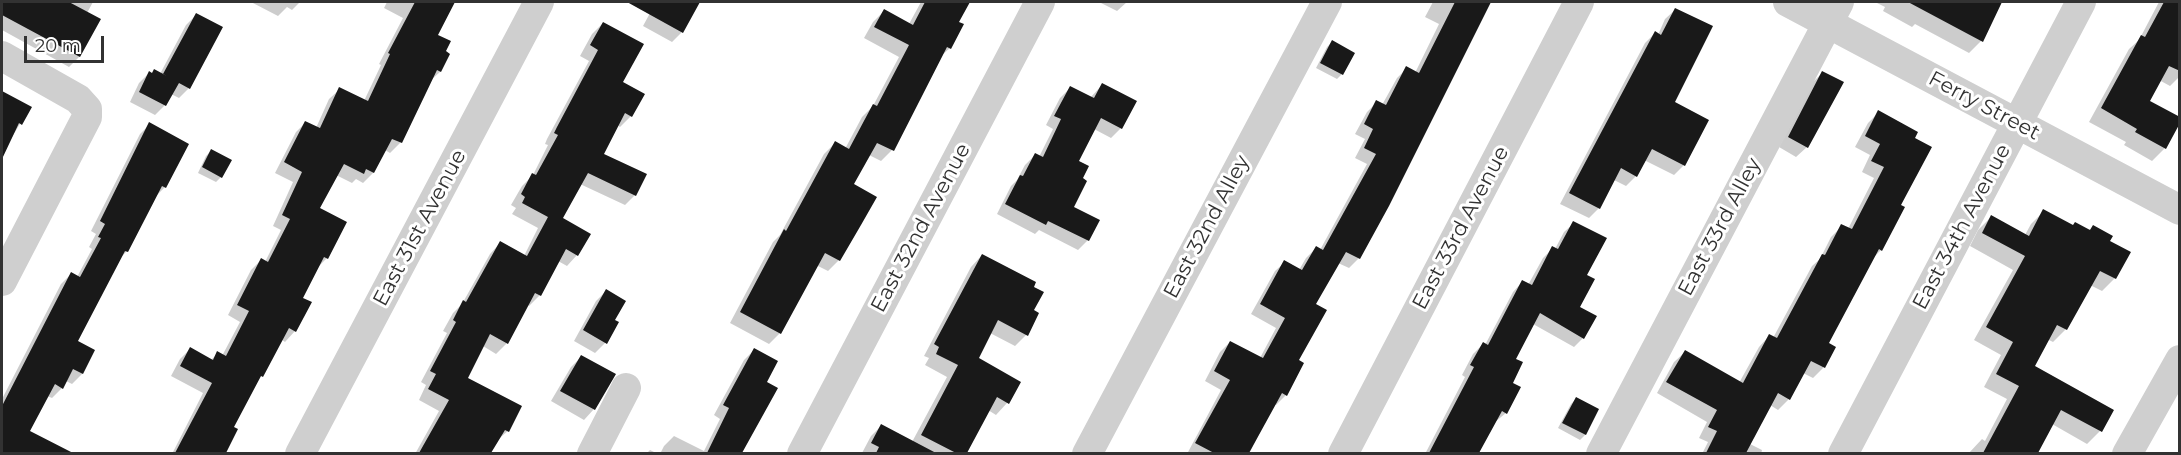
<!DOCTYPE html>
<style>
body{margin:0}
#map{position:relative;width:2181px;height:455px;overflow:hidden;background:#fff;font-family:Montserrat,sans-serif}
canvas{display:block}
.frame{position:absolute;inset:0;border:3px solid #323232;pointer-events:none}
.scale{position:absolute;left:24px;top:36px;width:80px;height:27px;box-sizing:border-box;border:3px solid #323232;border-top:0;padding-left:8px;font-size:18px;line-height:21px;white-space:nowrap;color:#323232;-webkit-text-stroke:4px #fff;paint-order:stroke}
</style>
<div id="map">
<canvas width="2181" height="455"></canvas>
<div class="frame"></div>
<div class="scale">20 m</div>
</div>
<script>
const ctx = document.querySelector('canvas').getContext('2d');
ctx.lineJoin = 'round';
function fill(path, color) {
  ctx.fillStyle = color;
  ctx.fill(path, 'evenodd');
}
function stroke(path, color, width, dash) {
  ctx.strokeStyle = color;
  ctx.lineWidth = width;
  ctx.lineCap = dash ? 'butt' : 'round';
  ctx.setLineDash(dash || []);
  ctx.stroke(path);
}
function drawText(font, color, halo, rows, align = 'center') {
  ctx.font = font + ' Montserrat,sans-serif';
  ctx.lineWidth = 6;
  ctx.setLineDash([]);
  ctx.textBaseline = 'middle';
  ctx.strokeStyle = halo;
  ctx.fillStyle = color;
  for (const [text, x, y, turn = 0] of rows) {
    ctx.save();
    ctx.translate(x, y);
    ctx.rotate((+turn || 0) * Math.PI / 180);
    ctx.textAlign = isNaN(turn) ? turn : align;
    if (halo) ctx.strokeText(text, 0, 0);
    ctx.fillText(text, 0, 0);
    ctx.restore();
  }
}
fill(new Path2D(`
 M2,2H93L87,13L99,19L79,57L69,67L2,30Z
 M251,2H300L292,10L287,7L278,16Z
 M387,2H453L436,35L444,52L448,54L440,72L430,81L401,142L390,153L385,150L373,173L363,183L356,179L352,183L336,175L318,209L327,258L316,269L301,298L310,303L295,331L285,342L281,339L232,428L236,430L224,454H172L203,393L171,376L180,359L190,349L211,360L218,353L222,356L240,322L228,315L251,270L261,260L265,262L281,230L273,226L293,182L275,173L296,132L306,122L316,128L329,99L340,89L364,101L381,65L379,64L403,18L384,8Z
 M656,2H688L696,6L682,32L672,42L643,26Z
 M921,2H968L957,22L950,48L940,57L892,150L881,161L869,155L852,185L839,260L828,271L816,265L780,333L769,344L730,323L773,242L780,235L824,154L835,143L845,149L862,117L873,106L899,57L864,38L873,22L884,11L909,24Z
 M1099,2H1127L1117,11Z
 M1433,2H1490L1359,258L1349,268L1338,263L1314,305L1286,395L1276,405L1274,404L1249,454H1187L1221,390L1205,381L1220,352L1230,342L1260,358L1276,328L1251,314L1275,271L1285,262L1299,270L1306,258L1316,248L1320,250L1367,164L1355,158L1365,139L1355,134L1367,112L1377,102L1382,105L1397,78L1407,68L1415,73L1439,24L1425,17Z
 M1875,2H2001L1981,41L1969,53L1915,24L1912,27L1883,11L1885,7Z
 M2159,2H2180V76L2170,86L2159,80L2148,102L2165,148L2152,161L2124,145L2126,142L2089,122L2129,49L2139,40Z
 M1676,9L1673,103L1684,165L1674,175L1644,160L1636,176L1626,186L1614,180L1599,208L1589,218L1560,204L1645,43L1655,33L1658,35L1665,19Z
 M196,15L189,88L179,98L171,94L165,105L155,115L130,102L139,83L149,73L160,74L186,25Z
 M603,23L631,116L620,127L617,125L602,155L635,195L625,205L580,184L561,219L577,255L567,266L558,261L540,295L529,306L527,304L507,343L496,354L483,346L466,379L508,431L496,441L490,454H415L439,411L419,400L426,385L421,382L447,333L443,331L453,313L462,304L490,254L500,243L524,256L538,228L512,214L516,208L511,205L522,186L533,175L548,145L545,144L547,139L589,61L580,56L592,34Z
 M1332,42L1342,74L1337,79L1316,68L1327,47Z
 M1823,72L1807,147L1796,157L1779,147L1813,82Z
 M1102,85L1121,128L1111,138L1094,129L1077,162L1072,207L1088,240L1078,250L1039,230L1035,234L997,214L1011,186L1017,180L1025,165L1035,155L1039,157L1053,129L1046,125L1060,98L1070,88L1090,98Z
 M2,93L30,107L2,154Z
 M1879,112L1899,206L1903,208L1881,250L1871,260L1827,343L1834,347L1823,368L1813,378L1803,373L1789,399L1778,410L1770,405L1750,444L1762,450L1761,454H1702L1708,442L1699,438L1707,422L1657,393L1674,362L1685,352L1739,383L1759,347L1769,336L1773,338L1812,266L1820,259L1831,237L1842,226L1848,229L1874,178L1862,172L1870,155L1855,147L1868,123Z
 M150,124L187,144L165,187L154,198L127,251L120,258L76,342L93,351L82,374L72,384L66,381L62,388L52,398L47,396L28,432L69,454H2V399L61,284L71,274L77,277L92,249L89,247L96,234L91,231L140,134Z
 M211,151L221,177L216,182L198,173L206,156Z
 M2044,211L2072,227L2088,231L2093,227L2108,242L2129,253L2115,278L2102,291L2090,285L2066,329L2053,342L2047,339L2033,366L2100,431L2087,444L2052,424L2040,447L2033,454H1968L1982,439L1985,441L2007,399L1984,387L2001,355L1974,340L2013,270L1970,246L1978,230L1991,217L2025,235L2031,224Z
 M1574,223L1585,275L1578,307L1583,338L1574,347L1533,324L1514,360L1506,413L1495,422L1478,454H1425L1465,377L1462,375L1473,354L1483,344L1485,345L1513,292L1522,282L1528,285L1543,258L1553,248L1555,249L1564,232Z
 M982,255L1032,311L1026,335L1015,346L990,333L977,358L1019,382L1007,403L996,415L988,410L965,454L862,453L871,436L881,426L912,442L947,377L925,365L929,358L924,356L971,267Z
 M606,291L613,320L605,343L595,353L574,341L596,301Z
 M754,350L765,382L776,388L740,454H660L664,446L674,436L704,451L720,419L714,415L744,360Z
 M581,357L614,375L594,409L584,420L551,401L571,367Z
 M1576,399L1597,410L1585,435L1580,440L1558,428L1571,404Z
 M650,450L658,454H646Z`), '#0003');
fill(new Path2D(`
 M2,2H69L101,19L80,57L2,15Z
 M415,2H455L438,35L451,41L446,51L450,54L441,72L437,70L402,143L392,139L374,173L366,169L364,174L344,164L320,208L347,222L328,259L324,257L303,298L312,302L296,332L289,328L263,377L261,376L234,427L238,429L226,453H175L212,383L180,366L190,347L213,360L217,351L226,356L249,311L237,305L261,258L268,262L290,219L282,215L302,172L284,162L305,121L320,128L339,87L368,101L390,54L388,53Z
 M627,2H700L683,33Z
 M925,2H970L959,22L964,24L951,49L947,47L894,151L877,143L854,184L877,197L861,225L840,261L825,253L781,334L740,312L784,229L786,231L835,141L849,149L873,104L877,106L909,45L874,27L884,9L913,25Z
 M1455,2H1491L1389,206L1360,259L1346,252L1316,304L1327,310L1299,360L1304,363L1287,396L1282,393L1249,453H1214L1195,443L1230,380L1214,371L1230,341L1263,358L1285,318L1260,304L1284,260L1302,270L1316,246L1323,250L1376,154L1364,148L1373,129L1364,124L1376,100L1386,105L1406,66L1419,73Z
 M1908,2H2002L1983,42Z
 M2164,2H2180V71L2169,66L2150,101L2180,117V123L2166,149L2135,132L2137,129L2101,108L2141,35L2145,37Z
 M1675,8L1713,26L1675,102L1709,120L1685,166L1652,149L1637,177L1621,168L1600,209L1569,193L1655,31L1661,35Z
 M196,13L223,27L190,89L179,83L166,106L139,92L149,71L152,73L154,69L167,76L163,74Z
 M603,22L644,44L623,82L645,94L632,117L625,113L604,154L647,174L636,196L588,173L563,218L591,234L578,256L566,249L541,296L535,293L508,344L490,334L468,378L522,406L509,432L505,430L491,453H419L449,400L428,389L436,374L430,371L456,322L453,320L463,300L466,302L500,241L527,256L548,217L522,203L525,197L521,194L532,173L536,175L558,135L554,133L557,127L598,50L590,45Z
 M1332,40L1355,53L1343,75L1320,63Z
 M1822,71L1844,82L1808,148L1788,137Z
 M1102,83L1137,101L1122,129L1101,118L1079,161L1089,166L1083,178L1087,181L1074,207L1100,220L1089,241L1048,221L1046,225L1005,204L1020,175L1023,176L1035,153L1043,157L1061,119L1054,116L1070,86L1094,98Z
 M2,91L32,107L22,125L19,123L2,159Z
 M1878,110L1918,132L1915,138L1932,147L1901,205L1905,207L1882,251L1879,249L1829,343L1836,347L1825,368L1811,361L1790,400L1778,393L1746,453H1706L1717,431L1708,427L1717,410L1666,382L1685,350L1743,383L1769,334L1777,338L1822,254L1825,255L1841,224L1852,229L1884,167L1871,161L1880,144L1865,136Z
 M149,122L189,144L166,188L162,186L128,252L125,251L78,341L95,350L83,374L73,369L63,389L55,384L30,431L73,453H2V406L71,272L80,277L101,238L98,237L105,224L100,221Z
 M211,149L232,160L222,178L202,167Z
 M2043,209L2073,225L2075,222L2090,230L2093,225L2113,236L2110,241L2131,252L2116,279L2100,271L2067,330L2057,325L2035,366L2114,410L2102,432L2061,410L2038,453H1983L2019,386L1996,374L2013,342L1986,327L2025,256L1982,233L1991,215L2029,236Z
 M1573,221L1607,238L1587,275L1595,279L1580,307L1597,316L1584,339L1540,313L1516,359L1523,362L1513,383L1521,387L1507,414L1502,411L1479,453H1429L1474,367L1470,365L1483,342L1488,345L1522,280L1532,285L1552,246L1558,249Z
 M982,254L1036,282L1034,287L1044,292L1034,310L1039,313L1028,336L998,320L979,358L1021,382L1009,404L997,397L967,453H956L921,435L958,365L936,354L939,347L934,344Z
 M606,289L626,301L615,320L619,322L607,344L583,330Z
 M754,348L778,361L767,382L778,388L742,453H707L729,408L723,405Z
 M581,355L616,374L595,410L560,391Z
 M1576,397L1599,409L1586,435L1562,423Z
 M881,424L936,453H876L879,447L871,443Z`), '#191919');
stroke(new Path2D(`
 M1788,2L2180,210
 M2,56L78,99L87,109V117L2,281
 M300,454L539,2
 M592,454L626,388
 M802,454L1040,2
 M1087,454L1327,2
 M1343,454L1579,2
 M1601,454L1839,2
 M1843,454L2081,2
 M2127,454L2180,360`), '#cfcfcf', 30);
drawText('21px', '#323232', '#fff', [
 ["Ferry Street",1984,106,28],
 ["East 32nd Alley",1207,227,-62],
 ["East 33rd Alley",1720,227,-62],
 ["East 34th Avenue",1962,227,-62],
 ["East 31st Avenue",420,228,-62],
 ["East 32nd Avenue",921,228,-62],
 ["East 33rd Avenue",1461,228,-62]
]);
</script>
